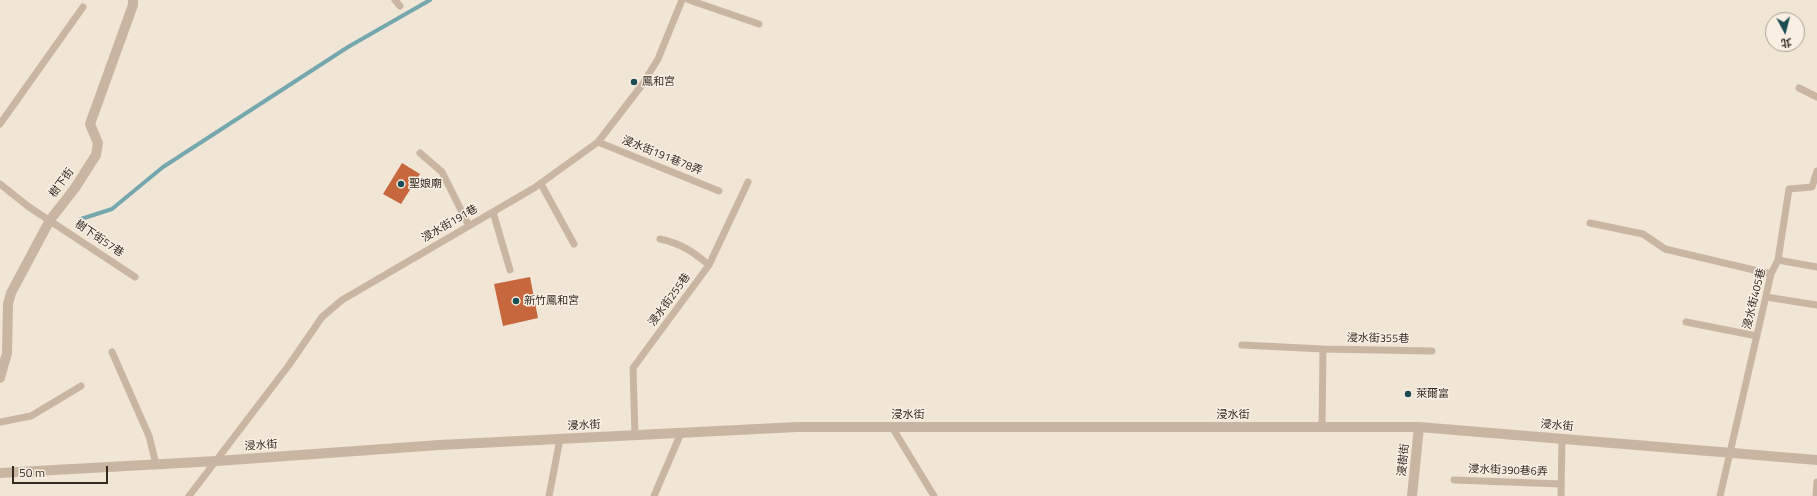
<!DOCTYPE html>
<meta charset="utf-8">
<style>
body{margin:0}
#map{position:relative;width:1817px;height:496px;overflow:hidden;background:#f1e5d6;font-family:"Titillium Web","Noto Sans TC",sans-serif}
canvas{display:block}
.north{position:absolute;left:1765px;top:12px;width:40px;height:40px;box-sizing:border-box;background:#f9efe2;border:1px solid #aaa096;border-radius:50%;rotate:173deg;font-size:11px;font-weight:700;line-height:16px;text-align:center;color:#332a24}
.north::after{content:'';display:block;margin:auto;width:14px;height:18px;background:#1a4d54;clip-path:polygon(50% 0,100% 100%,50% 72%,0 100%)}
.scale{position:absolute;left:12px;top:466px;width:96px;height:18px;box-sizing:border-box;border:2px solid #332a24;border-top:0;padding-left:5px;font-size:12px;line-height:14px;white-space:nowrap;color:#332a24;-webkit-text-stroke:3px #f9efe2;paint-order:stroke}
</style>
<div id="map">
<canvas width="1817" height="496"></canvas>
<div class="north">北</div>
<div class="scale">50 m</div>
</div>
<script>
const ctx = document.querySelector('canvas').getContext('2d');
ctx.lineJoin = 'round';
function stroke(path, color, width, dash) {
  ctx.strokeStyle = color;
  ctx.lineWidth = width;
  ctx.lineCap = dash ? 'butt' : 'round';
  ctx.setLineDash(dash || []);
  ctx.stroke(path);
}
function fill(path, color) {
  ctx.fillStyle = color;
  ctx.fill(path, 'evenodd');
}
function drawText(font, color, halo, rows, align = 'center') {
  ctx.font = font + ' "Titillium Web","Noto Sans TC",sans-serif';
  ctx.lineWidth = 3;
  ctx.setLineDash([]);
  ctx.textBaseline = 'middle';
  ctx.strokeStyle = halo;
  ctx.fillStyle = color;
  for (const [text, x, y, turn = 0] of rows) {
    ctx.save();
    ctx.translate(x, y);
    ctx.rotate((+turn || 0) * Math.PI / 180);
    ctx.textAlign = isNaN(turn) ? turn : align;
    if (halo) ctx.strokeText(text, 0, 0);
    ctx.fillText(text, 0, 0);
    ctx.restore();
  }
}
stroke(new Path2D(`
 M81,219L112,209L163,167L348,47L430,0`), '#75a8ae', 4);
fill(new Path2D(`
 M402,163L420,174L401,204L383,194Z
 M530,277L538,318L503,326L494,284Z`), '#c7673d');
stroke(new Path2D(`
 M395,0L400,6
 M689,0L759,24
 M1799,88L1817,97
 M0,124L83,7
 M598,142L719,191
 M420,153L442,172L469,226
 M0,184L29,207L135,277
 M541,184L574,244
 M493,212L510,270
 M1590,223L1643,234L1665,249L1771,274
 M660,239C682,244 692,251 709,265
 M1778,260L1817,267
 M1766,297L1817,305
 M1686,322L1757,336
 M1242,345L1323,349L1432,351
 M112,352L149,436L156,464
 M0,422L31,416L81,386
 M892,427L934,496
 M1322,427L1323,349
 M635,435L633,368L709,265L748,182
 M1454,480L1561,484
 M189,496L289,365L322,317L342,300L534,188L598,142L642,85L658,59L682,0
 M549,496L560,439
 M654,496L681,433
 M1561,496L1562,438
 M1720,496L1771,274L1778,260L1789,189L1812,187L1817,171
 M1816,496L1817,482`), '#c8b6a2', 7);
stroke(new Path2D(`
 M0,378L7,353L8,304L11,293L50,220L75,188L96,155L98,143L90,124L133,5V0
 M0,473L217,461L439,445L797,427H1419L1817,460
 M1412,496L1419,427`), '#c8b6a2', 10);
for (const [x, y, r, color] of [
 [634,82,4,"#1a4d54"],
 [401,184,4,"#1a4d54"],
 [516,301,4,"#1a4d54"],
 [1408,394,4,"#1a4d54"]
]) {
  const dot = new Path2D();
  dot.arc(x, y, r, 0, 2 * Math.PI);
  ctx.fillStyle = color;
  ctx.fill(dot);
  stroke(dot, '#f9efe2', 1.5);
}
drawText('11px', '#332a24', '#f9efe2', [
 ["鳳和宮",642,82],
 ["聖娘廟",409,184],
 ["新竹鳳和宮",524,301],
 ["萊爾富",1416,394]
], 'left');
drawText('11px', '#332a24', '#f9efe2', [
 ["浸水街191巷78弄",662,156,22],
 ["樹下街",62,183,-54],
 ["浸水街191巷",450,224,-30],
 ["樹下街57巷",99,239,34],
 ["浸水街405巷",1755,299,-76],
 ["浸水街255巷",670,300,-54],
 ["浸水街355巷",1378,339,1],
 ["浸水街",908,415],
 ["浸水街",1233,415],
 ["浸水街",584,426,-3],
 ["浸水街",1557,426,5],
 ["浸水街",261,446,-4],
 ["浸樹街",1404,460,-84],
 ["浸水街390巷6弄",1508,471,2]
]);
</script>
